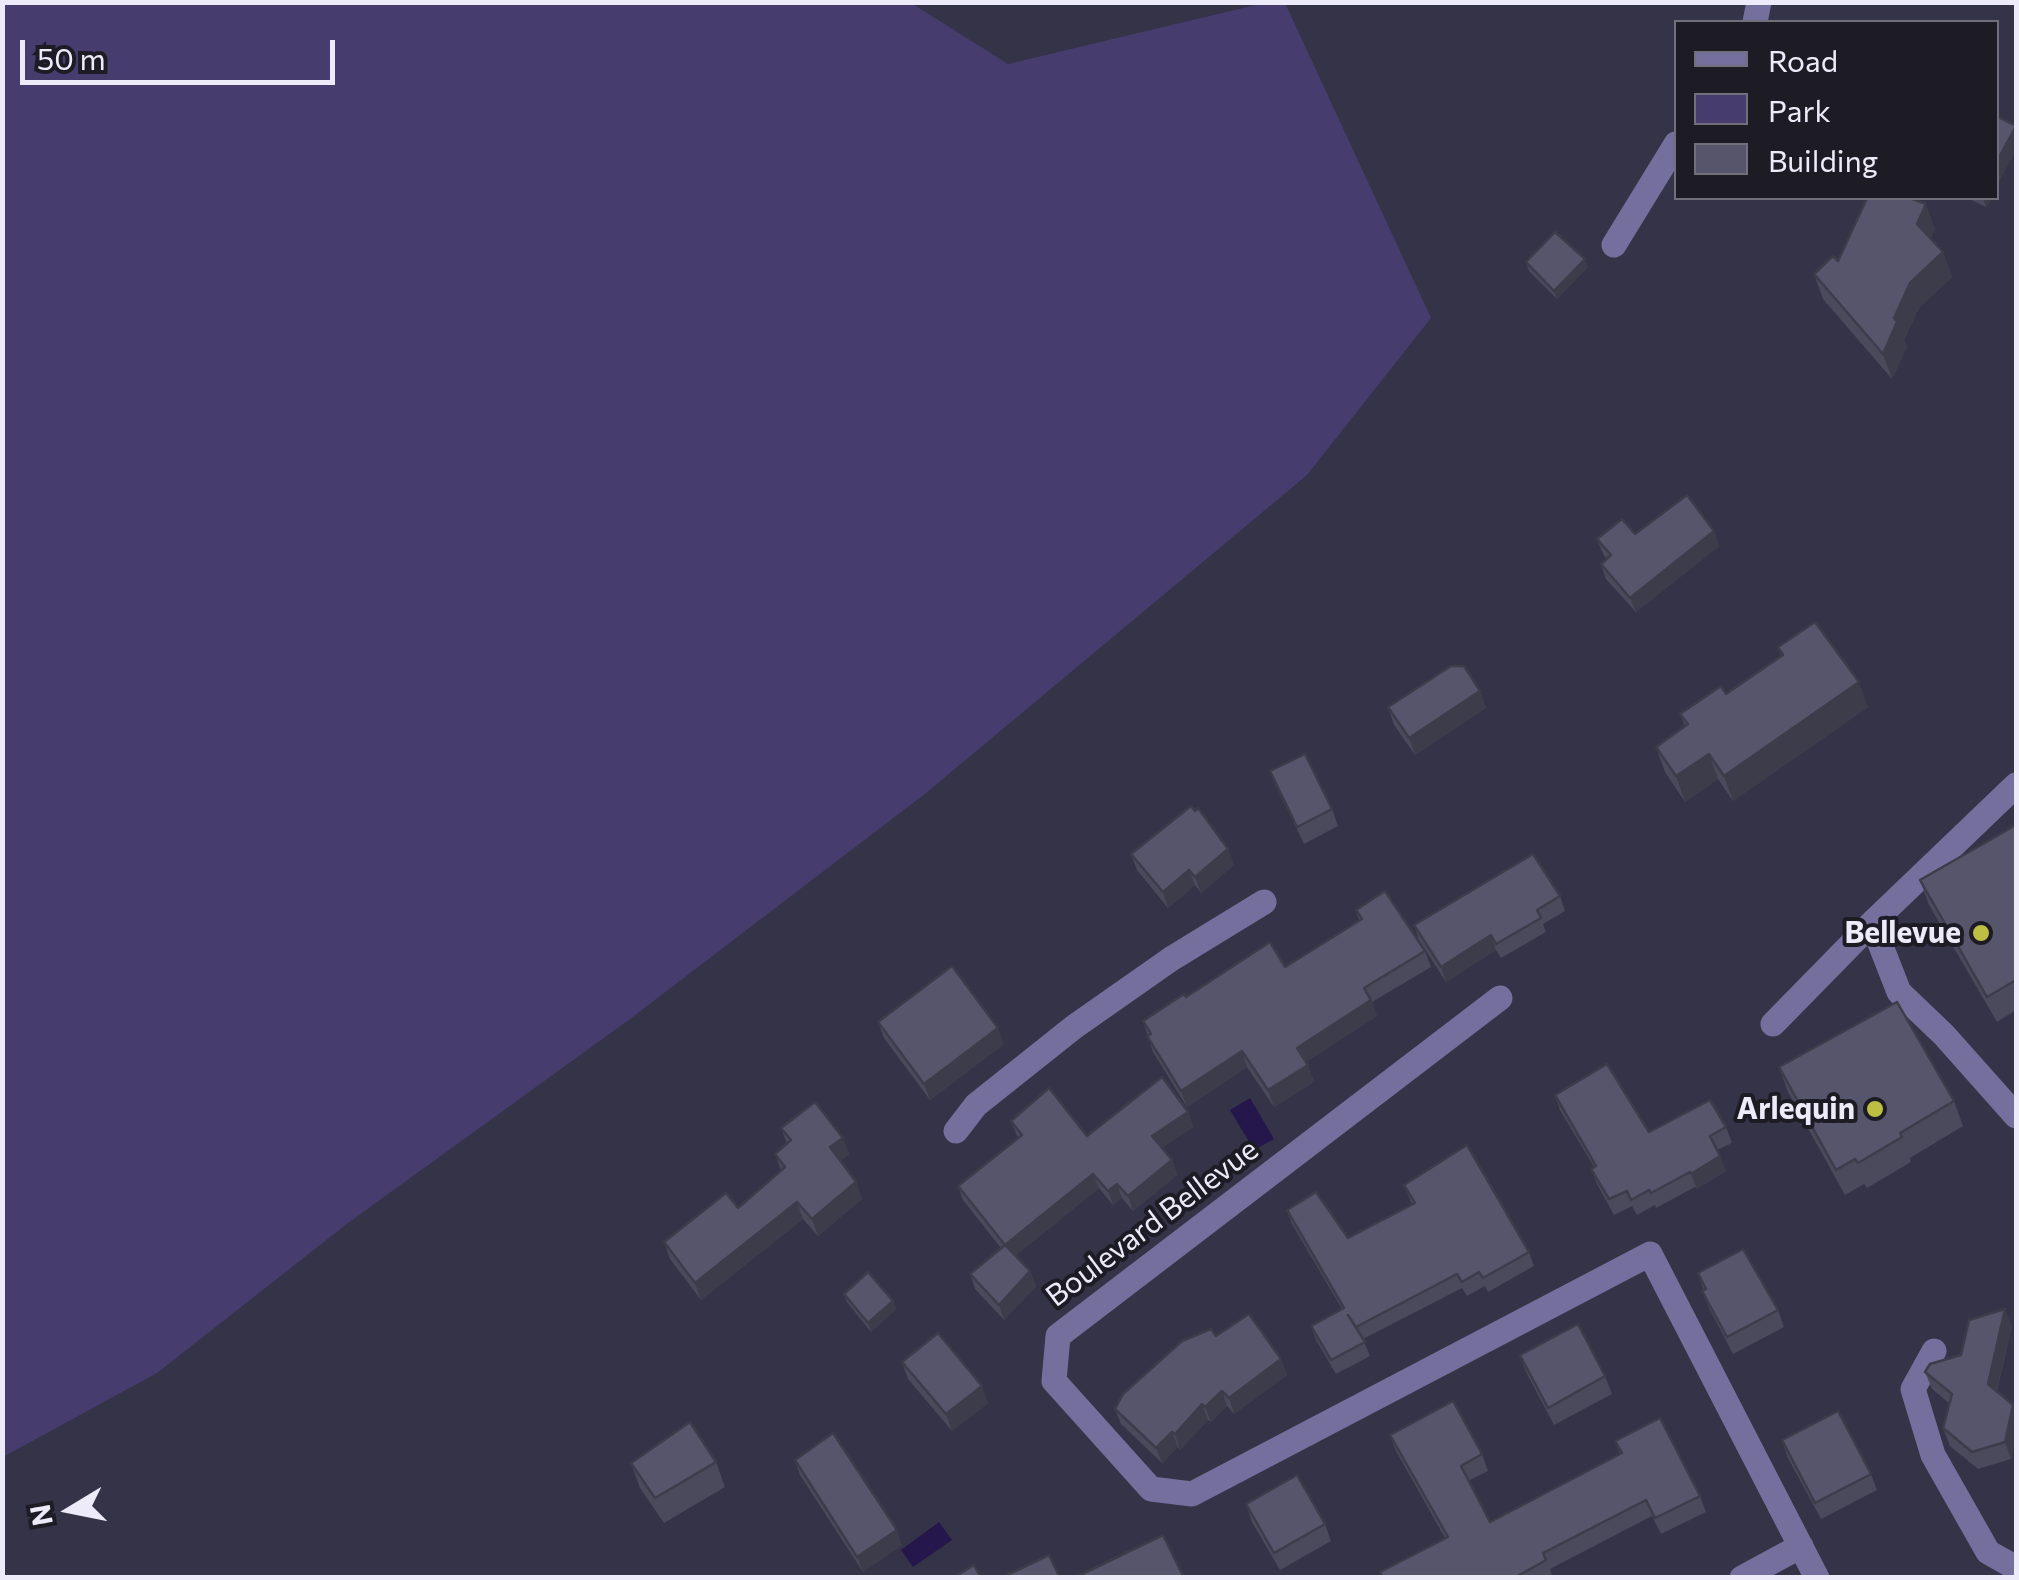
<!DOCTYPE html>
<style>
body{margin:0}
#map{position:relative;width:2019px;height:1580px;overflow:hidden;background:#353347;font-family:Commissioner,sans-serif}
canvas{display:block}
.frame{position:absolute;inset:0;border:5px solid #edebf9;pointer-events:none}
.legend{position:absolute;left:1674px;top:20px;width:325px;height:180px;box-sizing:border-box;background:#1d1c25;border:2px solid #706f7a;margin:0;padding:12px 18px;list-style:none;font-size:30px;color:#edebf9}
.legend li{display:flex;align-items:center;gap:20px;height:50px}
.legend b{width:50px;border:2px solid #706f7a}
.north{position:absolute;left:20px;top:1460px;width:100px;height:100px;-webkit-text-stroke:8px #1d1c25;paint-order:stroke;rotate:260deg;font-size:28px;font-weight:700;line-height:40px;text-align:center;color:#edebf9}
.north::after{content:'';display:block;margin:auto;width:35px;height:45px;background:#edebf9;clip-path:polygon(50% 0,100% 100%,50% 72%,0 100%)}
.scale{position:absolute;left:20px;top:40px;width:315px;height:45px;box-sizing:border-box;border:5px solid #edebf9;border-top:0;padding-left:12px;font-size:30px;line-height:35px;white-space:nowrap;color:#edebf9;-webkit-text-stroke:8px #1d1c25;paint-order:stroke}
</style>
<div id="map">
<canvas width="2019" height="1580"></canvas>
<div class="frame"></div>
<ul class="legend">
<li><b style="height:12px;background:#746f9c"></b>Road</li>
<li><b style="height:28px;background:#463d6e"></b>Park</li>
<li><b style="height:28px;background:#57556b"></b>Building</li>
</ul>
<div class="north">N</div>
<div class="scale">50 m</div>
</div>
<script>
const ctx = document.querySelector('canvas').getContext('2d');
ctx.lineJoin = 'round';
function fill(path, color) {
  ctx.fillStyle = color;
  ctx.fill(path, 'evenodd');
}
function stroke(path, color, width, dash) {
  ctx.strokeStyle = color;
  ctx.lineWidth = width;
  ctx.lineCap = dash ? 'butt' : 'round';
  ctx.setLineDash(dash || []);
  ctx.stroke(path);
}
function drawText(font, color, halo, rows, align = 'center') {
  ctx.font = font + ' Commissioner,sans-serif';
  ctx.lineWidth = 8;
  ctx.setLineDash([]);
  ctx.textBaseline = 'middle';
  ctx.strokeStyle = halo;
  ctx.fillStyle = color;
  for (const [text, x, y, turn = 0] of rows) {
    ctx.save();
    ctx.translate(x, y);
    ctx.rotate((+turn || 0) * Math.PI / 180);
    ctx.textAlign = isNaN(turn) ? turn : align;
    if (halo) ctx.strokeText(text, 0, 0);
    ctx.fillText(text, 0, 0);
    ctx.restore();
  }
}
fill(new Path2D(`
 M3,2L911,3L1008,64L1264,3H1285L1431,318L1307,475L926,793L630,1019L348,1223L157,1373L3,1457Z`), '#463d6e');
fill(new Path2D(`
 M1250,1098L1274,1139L1254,1150L1230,1110Z
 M939,1522L952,1540L913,1567L901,1550Z`), '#25174c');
stroke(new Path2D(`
 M1755,22L1759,2
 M1614,245L1676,144
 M2016,785L1872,923L1899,992L1944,1035L2016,1116
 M1500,998L1058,1336L1054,1381L1151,1489L1192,1494L1650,1254L1817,1578
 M1773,1024L1872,923
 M956,1131L976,1105L1074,1027L1171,959L1264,902
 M1934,1351L1913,1389L1933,1455L1988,1552L2016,1568
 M1742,1578L1801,1546`), '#746f9c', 25);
fill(new Path2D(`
 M1967,198H1992L1986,207Z
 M1935,229L1930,239L1943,252L1952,277L1919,308L1904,340L1907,347L1892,379L1823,299L1814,274L1838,261Z
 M1526,262L1588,267L1557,299L1529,271Z
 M1714,531L1719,546L1636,612L1606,579L1601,564L1607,559L1603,554L1597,539L1635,534Z
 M1778,647L1868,707L1733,801L1718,779L1685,802L1665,772L1656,747L1685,726L1680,714L1726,694L1781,656Z
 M1480,691L1486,708L1415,755L1394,725L1388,707Z
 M1270,771L1332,809L1338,826L1304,844L1277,788Z
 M1195,811L1228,849L1234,865L1201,893L1195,885L1168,908L1137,870L1131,854Z
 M2016,825V1010L1997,1022L1929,905L1920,880Z
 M1560,896L1565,911L1543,924L1546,932L1501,958L1496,950L1446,982L1419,940L1414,925Z
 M1356,910L1425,951L1431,967L1372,1002L1377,1016L1306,1062L1314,1082L1274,1107L1247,1067L1187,1107L1153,1052L1143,1021L1186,997L1285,967L1359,921Z
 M878,1022L1004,1044L930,1100L884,1038Z
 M1779,1067L1954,1101L1963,1126L1910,1158L1911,1162L1867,1188L1864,1184L1845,1195L1788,1092Z
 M1555,1095L1649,1132L1726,1127L1732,1143L1717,1150L1726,1171L1697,1189L1695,1187L1656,1208L1655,1205L1637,1215L1632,1206L1614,1215L1597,1184L1591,1169L1594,1167L1560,1110Z
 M1188,1112L1193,1127L1161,1148L1172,1160L1177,1175L1133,1211L1122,1198L1113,1205L1099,1188L1015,1256L1030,1271L1036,1286L1004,1320L975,1289L970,1274L1001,1248L963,1200L958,1186L1018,1138L1011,1121L1087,1136Z
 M781,1128L843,1138L849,1154L840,1161L856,1182L862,1199L818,1236L803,1219L701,1300L670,1259L664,1242L738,1208L781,1170L775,1154L787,1144Z
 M1404,1185L1529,1252L1534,1266L1488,1292L1485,1286L1467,1296L1462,1288L1363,1339L1370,1356L1336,1374L1316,1340L1311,1326L1342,1309L1292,1224L1287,1210L1348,1238L1412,1204Z
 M1698,1273L1778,1310L1784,1327L1733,1354L1709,1308Z
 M844,1294L893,1301L896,1309L871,1332L847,1302Z
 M2012,1326L1997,1391L2016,1414V1435L2011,1459L1978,1469L1950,1446L1943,1428L1950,1404L1932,1389L1925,1372L1961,1355Z
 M1216,1336L1281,1359L1287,1375L1234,1414L1227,1406L1211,1422L1208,1420L1180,1450L1178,1447L1162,1463L1121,1424L1115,1409Z
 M1520,1355L1605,1376L1612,1394L1554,1425L1526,1372Z
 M902,1362L988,1403L952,1431L908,1379Z
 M1390,1435L1482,1454L1488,1471L1468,1481L1490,1522L1620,1454L1615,1441L1700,1496L1706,1512L1661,1534L1652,1516L1550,1569L1552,1576L1550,1578H1382L1380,1572L1445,1538L1396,1451Z
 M1782,1440L1871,1474L1877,1490L1821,1519L1787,1456Z
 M795,1460L902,1545L863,1572L800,1475Z
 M716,1462L725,1487L664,1523L640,1488L631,1463Z
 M1246,1504L1325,1524L1331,1541L1280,1570L1252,1522Z`), '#4b495c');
fill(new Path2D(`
 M2016,126V150L1996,188V163Z
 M1983,198H1992L1986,207Z
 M1926,204L1935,229L1926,249L1917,224Z
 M1943,252L1952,277L1919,308L1904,340L1907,347L1892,379L1883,354L1894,318L1910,283Z
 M1585,259L1588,267L1557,299L1554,291Z
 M1714,531L1719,546L1636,612L1630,598Z
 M1859,682L1868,707L1733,801L1724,776Z
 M1480,691L1486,708L1415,755L1409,738Z
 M1709,754L1718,779L1685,802L1676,776Z
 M1228,849L1234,865L1201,893L1195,877Z
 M1189,870L1195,885L1168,908L1163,892Z
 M1491,935L1496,950L1446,982L1441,967Z
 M1371,1000L1377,1016L1303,1064L1297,1048Z
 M998,1028L1004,1044L930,1100L924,1084Z
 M1242,1051L1247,1067L1187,1107L1181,1091Z
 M1308,1065L1314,1082L1274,1107L1268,1090Z
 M1188,1112L1193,1127L1157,1151L1152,1136Z
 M843,1138L849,1154L836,1164L830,1147Z
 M1720,1156L1726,1171L1697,1189L1691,1174Z
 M1172,1160L1177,1175L1133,1211L1128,1196Z
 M1093,1174L1099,1188L1010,1260L1005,1245Z
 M856,1182L862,1199L818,1236L812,1219Z
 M1117,1184L1122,1198L1113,1205L1108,1191Z
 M797,1202L803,1219L701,1300L695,1283Z
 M1030,1271L1036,1286L1004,1320L999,1305Z
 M893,1301L896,1309L871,1332L868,1323Z
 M2005,1309L2012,1326L1994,1401L1988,1384Z
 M1281,1359L1287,1375L1234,1414L1229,1398Z
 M982,1386L988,1403L952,1431L946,1414Z
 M1222,1391L1227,1406L1211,1422L1205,1407Z
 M1202,1404L1208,1420L1180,1450L1175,1434Z
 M2013,1405L2016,1414V1435L2011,1459L2005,1442Z
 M1172,1432L1178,1447L1162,1463L1156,1448Z
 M897,1530L902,1545L863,1572L857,1557Z`), '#3d3c4b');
const building = new Path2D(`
 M1996,116L2016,126L1996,163Z
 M1867,198H1910L1926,204L1917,224L1943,252L1910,283L1894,318L1897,322L1883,354L1814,274L1833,256L1838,261Z
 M1555,232L1585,259L1554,291L1526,262Z
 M1687,495L1714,531L1630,598L1601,564L1611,555L1597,539L1622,519L1635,534Z
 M1815,622L1859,682L1724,776L1709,754L1676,776L1656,747L1688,724L1680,714L1721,686L1726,694L1783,655L1778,647Z
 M1451,666H1464L1480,691L1409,738L1388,707Z
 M1305,754L1332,809L1297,827L1270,771Z
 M1191,806L1195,811L1198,808L1228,849L1195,877L1189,870L1163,892L1131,854Z
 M2016,825V980L1987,997L1920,880Z
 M1533,854L1560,896L1537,910L1541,918L1496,944L1491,935L1441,967L1414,925Z
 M1385,891L1425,951L1364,988L1371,1000L1297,1048L1308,1065L1268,1090L1242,1051L1181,1091L1147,1036L1151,1034L1143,1021L1184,994L1186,997L1270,942L1285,967L1362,919L1356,910Z
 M952,966L998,1028L924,1084L878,1022Z
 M1897,1002L1954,1101L1900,1133L1902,1137L1858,1163L1855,1159L1836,1170L1779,1067Z
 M1607,1064L1649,1132L1710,1100L1726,1127L1710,1136L1720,1156L1691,1174L1690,1172L1651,1193L1649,1190L1631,1200L1627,1191L1609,1199L1591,1169L1596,1166L1555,1095Z
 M1162,1077L1188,1112L1152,1136L1172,1160L1128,1196L1117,1184L1108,1191L1093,1174L1005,1245L1030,1271L999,1305L970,1274L1005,1245L958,1186L1022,1135L1011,1121L1049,1088L1087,1136Z
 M815,1102L843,1138L830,1147L856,1182L812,1219L797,1202L695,1283L664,1242L726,1193L738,1208L785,1167L775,1154L791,1140L781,1128Z
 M1467,1145L1529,1252L1483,1278L1479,1272L1462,1282L1457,1274L1356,1327L1348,1315L1365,1342L1331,1360L1311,1326L1344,1308L1287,1210L1316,1192L1348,1238L1415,1203L1404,1185Z
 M1743,1249L1778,1310L1727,1337L1702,1291L1706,1289L1698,1273Z
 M868,1272L893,1301L868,1323L844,1294Z
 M2005,1309L1988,1384L2013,1405L2005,1442L1972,1452L1943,1428L1952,1394L1925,1372L1930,1364L1961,1355L1969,1320Z
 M1249,1314L1281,1359L1229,1398L1222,1391L1205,1407L1202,1404L1175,1434L1172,1432L1156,1448L1115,1409L1123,1394L1182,1341L1211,1329L1216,1336Z
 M1578,1324L1605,1376L1548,1408L1520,1355Z
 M938,1333L982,1386L946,1414L902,1362Z
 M1453,1401L1482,1454L1461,1466L1490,1522L1622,1453L1615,1441L1660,1418L1700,1496L1655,1518L1646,1500L1543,1553L1546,1560L1514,1578H1383L1380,1572L1448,1537L1390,1435Z
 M1838,1411L1871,1474L1815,1503L1782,1440Z
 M690,1422L716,1462L655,1498L631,1463Z
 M833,1433L897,1530L857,1557L795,1460Z
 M1297,1475L1325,1524L1274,1553L1246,1504Z
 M1163,1535L1184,1578H1074Z
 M1049,1555L1060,1578H1001Z
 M974,1565L981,1578H953Z`);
fill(building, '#57556b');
stroke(building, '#3d3c4b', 2.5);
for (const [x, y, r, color] of [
 [1981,933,10,"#bdbf43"],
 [1875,1109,10,"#bdbf43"]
]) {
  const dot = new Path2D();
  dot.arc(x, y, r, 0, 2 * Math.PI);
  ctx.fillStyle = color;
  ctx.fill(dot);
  stroke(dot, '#1d1c25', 4);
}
drawText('bold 30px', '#edebf9', '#1d1c25', [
 ["Bellevue",1961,933],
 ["Arlequin",1855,1109]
], 'right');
drawText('30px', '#edebf9', '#1d1c25', [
 ["Boulevard Bellevue",1152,1223,-37]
]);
</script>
